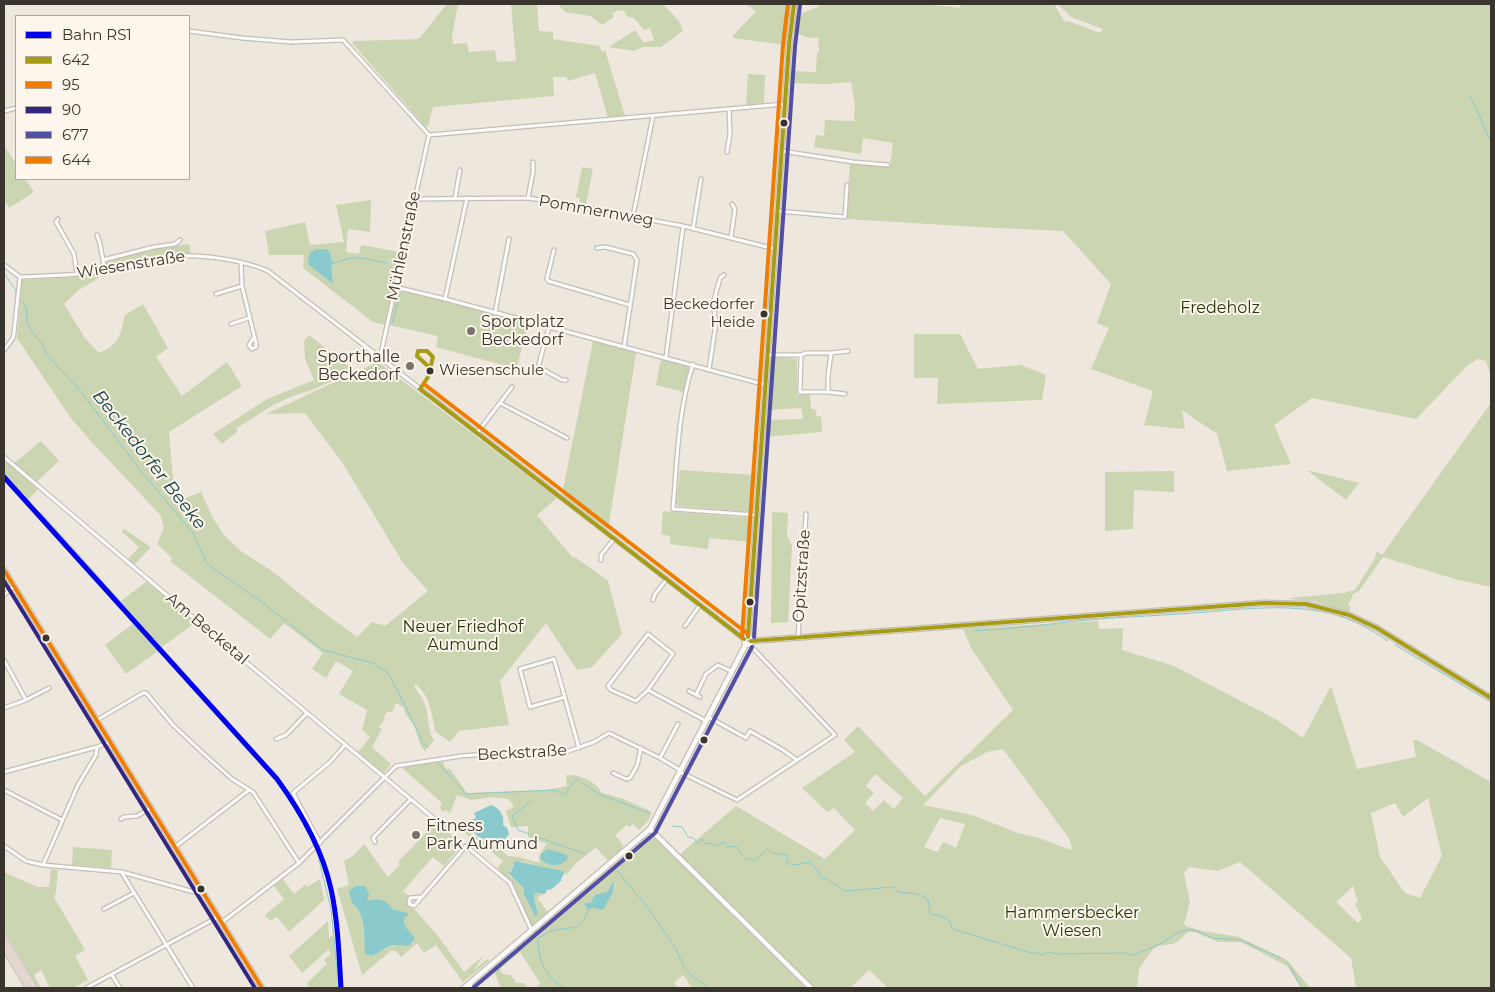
<!DOCTYPE html>
<meta charset="utf-8">
<style>
body{margin:0}
#map{position:relative;width:1495px;height:992px;overflow:hidden;background:#eee7dd;font-family:Montserrat,sans-serif}
canvas{display:block}
.frame{position:absolute;inset:0;border:5px solid #39342e;pointer-events:none}
.legend{position:absolute;left:15px;top:15px;width:175px;height:165px;box-sizing:border-box;background:#fdf6ec;border:1px solid #afa8a0;margin:0;padding:6px 9px;list-style:none;font-size:15px;color:#39342e}
.legend li{display:flex;align-items:center;gap:10px;height:25px}
.legend b{width:25px;border:1px solid #afa8a0}
</style>
<div id="map">
<canvas width="1495" height="992"></canvas>
<div class="frame"></div>
<ul class="legend">
<li><b style="height:6px;background:#00e"></b>Bahn RS1</li>
<li><b style="height:6px;background:#a69c15"></b>642</li>
<li><b style="height:6px;background:#ef7d00"></b>95</li>
<li><b style="height:6px;background:#312783"></b>90</li>
<li><b style="height:6px;background:#524ea2"></b>677</li>
<li><b style="height:6px;background:#ef7d00"></b>644</li>
</ul>
</div>
<script>
const ctx = document.querySelector('canvas').getContext('2d');
ctx.lineJoin = 'round';
function fill(path, color) {
  ctx.fillStyle = color;
  ctx.fill(path, 'evenodd');
}
function stroke(path, color, width, dash) {
  ctx.strokeStyle = color;
  ctx.lineWidth = width;
  ctx.lineCap = dash ? 'butt' : 'round';
  ctx.setLineDash(dash || []);
  ctx.stroke(path);
}
function drawText(font, color, halo, rows, align = 'center') {
  ctx.font = font + ' Montserrat,sans-serif';
  ctx.lineWidth = 4;
  ctx.setLineDash([]);
  ctx.textBaseline = 'middle';
  ctx.strokeStyle = halo;
  ctx.fillStyle = color;
  for (const [text, x, y, turn = 0] of rows) {
    ctx.save();
    ctx.translate(x, y);
    ctx.rotate((+turn || 0) * Math.PI / 180);
    ctx.textAlign = isNaN(turn) ? turn : align;
    if (halo) ctx.strokeText(text, 0, 0);
    ctx.fillText(text, 0, 0);
    ctx.restore();
  }
}
fill(new Path2D(`
 M447,4H458L452,36L453,44L467,43L469,52L495,50L497,62L516,61L511,4H537L539,31L553,32V39L599,46L602,52L605,50L625,116L608,118L595,73L568,81L566,77H553L554,96L433,107L428,127L425,126L352,43L354,41L419,39Z
 M558,4H663L679,21L683,31L661,47H642L634,51L609,47L635,30L644,43L654,40L650,28L644,30L634,18L628,17L624,11L618,10L612,14L614,17L602,25L590,16L565,12Z
 M745,4H792L787,45L733,38V36L756,11Z
 M819,4H925L960,8L961,4H1054L1064,21L1071,22L1100,33L1103,29L1071,17L1058,4H1491V377L1486,361L1478,359L1468,365L1416,419L1312,398L1274,425L1291,464L1227,471L1217,434L1182,410L1185,429L1144,425L1153,391L1091,369L1109,328L1097,323L1111,284L1063,231L978,227L846,219L850,163L890,167L893,143L863,138L861,154L814,147L816,135L824,136L825,120L854,121L855,104L851,82L826,84L789,83L790,71L816,72L817,53L819,52L818,37L809,38L793,32L795,16L818,7Z
 M748,74L765,75L764,104L746,106Z
 M4,145L16,164V179H25L34,192L9,208L4,200Z
 M582,167L593,169L586,204L579,202L580,198L576,197Z
 M371,200L370,232L348,229L346,252L359,254L361,245L400,252L385,325L373,322L303,268L304,255H269L265,231L305,222L310,245L344,242L336,205Z
 M189,244L191,253C162,256 135,265 106,268L105,263L148,249Z
 M99,276V278L79,290L64,304L85,338L99,353C119,346 121,333 125,315L143,304L168,348L156,357L182,396L227,362L242,386L169,432L175,502L201,492L213,518L224,535L242,552L272,571L311,603L357,637L372,622L385,626L428,591L403,563L342,462L305,413L266,414L378,362L557,498L537,515L573,558L575,557L608,581L622,634L592,667L577,670L546,623L500,681L509,725L459,731L450,742L435,731C432,713 430,697 416,684L414,687C419,693 424,700 426,708C429,719 427,729 434,740L425,751C417,743 418,730 411,721C406,715 405,714 403,707L396,703L392,712H387L383,718L385,719L379,727L382,729L372,747L391,764L383,774L358,752L370,737L362,730L367,710L339,694L353,671L336,661L326,678L312,669L323,653L284,623L270,639L170,561L172,558L157,544L164,528L161,516L88,438L70,417L17,338L22,280Z
 M402,290L528,324L517,367L499,364L436,347L438,336L389,325L396,293Z
 M914,334H960L978,369L1021,365L1046,375L1042,400L937,404L938,378H914Z
 M309,335L352,369L340,373L341,377L312,390L293,396L273,405L237,428V432L222,444L213,434L267,399L314,380L305,359L304,341Z
 M593,341L636,353L608,530L562,494Z
 M769,357L797,359V395H810L811,409H815L817,417L821,416L822,432L765,437L766,420L803,419L801,408L767,410Z
 M662,359L688,366L689,371L683,392L656,385L660,364Z
 M1491,403V587L1458,580L1383,557L1359,591L1353,594L1348,606L1351,607L1349,611H1346L1313,601L1290,599V598L1343,593L1355,590L1374,560L1377,551L1382,555Z
 M41,441L59,461L34,484L39,488L28,500L4,474V459L12,465Z
 M680,470L755,475L753,510L750,512L678,506L676,502Z
 M1307,470L1359,483L1346,500Z
 M1174,471V492L1134,490L1133,529L1105,531V472Z
 M663,511L749,518L753,521L751,542L709,538L708,549L670,544V536L661,534Z
 M41,512L121,601L147,581L196,622L162,647L189,677L39,513Z
 M772,512L788,513L787,536L792,545L788,622L771,623Z
 M124,529L151,547L135,564L127,560L139,547L122,532Z
 M1098,621L1099,629L1123,628L1122,650L1174,666L1277,720L1303,738L1331,686L1357,769L1416,757L1413,740H1417L1491,782V988H1356L1351,958L1240,862L1218,871L1189,867L1184,873L1190,903L1184,924L1188,927L1203,931L1239,937L1287,960L1310,988H1301L1287,966L1241,942H1219L1194,932H1188L1178,941L1173,944L1158,946L1152,950L1139,969L1137,988H888L869,970L850,988H814L679,855L736,806L825,859L855,830L834,808L827,812L802,788L855,752L844,740L858,726L925,796L1013,710L971,648L963,629ZM1003,749L1068,837L1072,847L1071,850L1039,838L1018,833L972,815L923,805L961,766L987,752ZM875,774L903,798L894,809L884,800L873,811L865,803L874,793L866,786ZM1428,798L1442,856L1420,898L1405,893L1380,857L1371,813L1395,803L1403,817ZM940,818L965,824L956,848L943,842L938,852L924,847ZM1353,886L1358,902L1355,904L1362,918L1358,923L1336,902Z
 M134,623L158,651L126,674L105,645Z
 M433,762H443L446,769H450L467,793L546,790L567,786L566,775C579,774 596,781 602,793L624,799L652,812L648,821L639,830L633,824L629,827L627,825L615,835L623,845L622,849L608,861L596,847L575,864L566,875L563,871L523,862L513,864L511,872L508,873L510,877L514,878L524,888C524,899 532,906 538,914L534,898L535,893L543,894L537,898L548,912L533,925L530,924L511,882L499,871L498,867L503,861L475,838L473,840L466,834L464,825L471,834L498,848L508,856L518,857L540,863C537,856 542,850 547,844L528,837V826L511,827L506,811L514,807L509,799L493,797L471,800L457,795L450,813L444,810L443,813L440,807L442,803L401,767Z
 M436,822L462,844L444,866L433,857L403,891L409,896L407,904L417,912L441,940L464,972L484,955L474,970L487,959L490,960L463,982L436,945L424,953L417,943L401,957L397,952L392,950L362,975L337,889L349,885L344,861L354,855L364,844L388,877L400,865L398,862ZM358,907L404,918C403,925 406,930 412,934L409,946L391,945L372,956L366,954L362,918Z
 M651,836H653L806,988H692L683,975L674,983L677,988H536L540,983L520,952L500,969L503,974L511,975L516,983H524L528,988H501L493,969L608,870L626,859ZM612,884H616L603,909L592,908L587,909C590,898 597,896 607,892Z
 M73,847L112,850L111,868L72,865Z
 M51,869L58,870L56,892L54,897L85,950L75,956L88,980L73,988H50L41,970L34,975L41,988H38L4,930V872L37,887H49Z
 M283,879L294,894L305,885L307,887L320,879L324,900L289,932L277,917L270,921L265,915L284,899L274,886Z
 M328,921L329,938L334,934L339,988H310L307,983L327,964L324,960L331,954L329,949L302,973L289,956Z`), '#cbd5b1');
fill(new Path2D(`
 M316,249H326L331,253V261L334,262V264L331,265L333,284L309,265L308,261L310,253Z
 M491,805C500,808 505,816 503,825L507,828L509,834L504,840L496,844C485,841 470,835 469,821L476,818L474,813Z
 M548,849L567,855L568,858C561,868 547,867 540,858L541,854Z
 M515,861L564,871V874L561,879L562,880L552,889L547,890L545,894L535,893L534,898L538,914L535,916L524,894V888L508,873L511,872Z
 M615,882L612,894L603,910L592,908L587,910V907L584,904L586,903H590L595,895L607,892L612,884Z
 M356,886H365L369,894L367,901C377,899 386,898 392,909L408,913V915L404,918C403,928 410,931 415,938L409,946L391,945L372,956L365,954C364,938 366,912 352,903L349,891Z`), '#8bcacc');
stroke(new Path2D(`
 M1470,96L1491,142
 M334,263L350,258H361L387,263
 M4,273L16,291V298
 M20,301L24,303L27,310V322L35,336L42,343L46,354L79,389L141,471L193,533L207,564L263,603L323,650L373,663L388,673L405,705L422,741L428,748
 M392,324L400,294
 M974,631C1009,629 1043,625 1077,621C1115,617 1155,616 1194,613C1236,610 1278,604 1319,611C1344,615 1368,627 1388,641
 M1395,645L1489,701
 M438,763L466,794L555,790L564,795L576,779L601,795L649,813
 M531,801L512,816L518,830L585,854
 M672,826L682,827L688,837L694,838L697,844L703,839L705,844L711,843L717,846L724,842L727,847L736,846L746,860L749,857L754,861L768,849L772,853L787,855V863L794,865L811,862L822,878L827,879L845,891L893,887L899,892L918,894L928,900L930,913L948,919L953,929L1031,953H1038L1042,955L1048,952L1057,954L1127,953L1132,956L1162,943L1175,934L1189,929L1197,931L1213,938L1240,940L1281,958
 M319,860L331,909L339,988
 M617,871L646,905L675,947L684,967L692,976L709,988
 M1285,962C1293,967 1296,980 1302,988
 M564,988C546,977 538,960 538,939C542,936 547,932 552,931C572,925 579,934 588,910`), '#8bcacc', 1);
const street = new Path2D(`
 M189,31L242,38L291,42L343,40L429,135
 M4,111L16,108
 M429,135L785,104
 M782,151L853,162L888,165
 M727,152L730,134L729,109
 M455,198L460,170
 M528,198L533,172V162
 M415,199L528,198L565,204L683,226L775,249
 M778,211L845,217L847,185
 M633,216L653,116
 M58,219L56,222L74,254L77,274
 M693,229L701,179
 M97,235L100,244L105,271
 M731,237L735,209L732,204
 M597,248L605,247L633,254L637,260L624,347
 M554,250L547,278L548,281L630,305
 M103,260L154,247L175,244L180,240
 M241,262L242,286L256,343V347L252,349L249,345L254,337
 M4,265L20,277
 M20,277C49,276 79,275 108,271C129,268 150,260 171,257C197,253 244,260 268,271L744,639
 M395,287L445,299L766,385
 M216,294L242,286
 M445,299L467,198
 M495,313L509,239
 M231,324L249,318
 M549,327L539,364L540,368L562,380H566
 M4,350L13,338L14,333L20,277
 M831,353L848,351
 M767,355H801L800,392H828V376L831,353H806L801,355
 M379,357L381,353L429,135
 M666,357L683,227
 M693,364C678,411 677,461 673,509L756,515
 M709,369L716,323L713,304L720,278L724,275
 M828,392L845,394
 M500,403L567,438
 M477,433L512,387
 M4,457L222,642L443,826
 M601,560V555L614,539
 M4,595L14,586
 M653,600L655,594L667,579
 M685,626L700,605
 M648,634L673,654L648,690L636,701L611,690L608,686Z
 M798,638L806,514
 M4,660L26,700
 M648,690L706,721
 M689,691L700,697
 M696,695L706,674L718,665L731,671
 M565,697L530,707L520,669L554,659L579,748
 M4,708L26,700L49,688
 M708,717L746,738L750,731L783,750L797,760
 M97,720L143,693H146L173,725L203,753L232,779L253,792L299,863
 M276,739L286,735L307,713
 M660,758L678,724
 M4,772L97,747L110,742
 M680,772L737,800L835,735L749,644
 M613,773L626,779L630,778L637,766L641,748
 M4,790L62,820
 M121,819L124,817L137,816L151,808
 M375,842L373,838L411,799
 M320,843L293,793L330,762L345,745
 M4,846L26,861L43,865L122,872L194,892H202
 M175,847L249,790
 M43,865L78,785L96,755L97,747
 M122,873L193,988
 M422,897L410,898L409,904L414,906L466,846L510,883L532,931
 M104,909L134,893
 M221,923L299,863L396,766L461,756L515,752H566L594,742L609,733L660,758L680,770
 M112,975L120,988
 M469,984L473,988
 M86,988L218,917`);
const secondary = new Path2D(`
 M4,570L262,988
 M748,637L789,45L794,4
 M744.5 641a3.5 3.5 0 1 1 7 0a3.5 3.5 0 1 1-7 0Z
 M751,641L1264,603L1306,604L1349,615L1377,628L1491,698
 M650,829L811,988
 M464,988L650,829L746,644`);
const highway = new Path2D(`
 M4,938L34,988
 M4,947L29,988`);
stroke(street, '#c4beb7', 5.5);
stroke(secondary, '#c4beb7', 7);
stroke(highway, '#c9c6c1', 8);
stroke(street, '#fcfbfa', 3);
stroke(secondary, '#fcfbfa', 4.5);
stroke(highway, '#e1d7ce', 5.5);
stroke(new Path2D(`
 M420,389L744,639
 M420,389L428,377L433,357L427,351H418L417,356L430,368
 M748,637L789,45L794,4
 M751,641L1264,603L1306,604L1349,615L1377,628L1491,698`), '#a69c15', 4);
stroke(new Path2D(`
 M4,570L262,988`), '#ef7d00', 4);
stroke(new Path2D(`
 M4,581L255,988`), '#312783', 4);
stroke(new Path2D(`
 M754,637L795,46L800,5
 M473,988L655,833L752,647`), '#524ea2', 4);
stroke(new Path2D(`
 M424,384L748,634
 M742,637L783,45L788,4`), '#ef7d00', 4);
stroke(new Path2D(`
 M4,477L277,779C301,812 322,848 331,889C338,921 339,955 341,988`), '#00e', 5);
for (const [x, y, r, color] of [
 [784,123,4.5,"#39342e"],
 [764,314,4.5,"#39342e"],
 [471,331,5,"#78736b"],
 [410,366,5,"#78736b"],
 [430,371,4.5,"#39342e"],
 [750,602,4.5,"#39342e"],
 [46,638,4.5,"#39342e"],
 [704,740,4.5,"#39342e"],
 [416,835,5,"#78736b"],
 [629,856,4.5,"#39342e"],
 [201,889,4.5,"#39342e"]
]) {
  const dot = new Path2D();
  dot.arc(x, y, r, 0, 2 * Math.PI);
  ctx.fillStyle = color;
  ctx.fill(dot);
  stroke(dot, '#fdf6ec', 2);
}
drawText('15px', '#39342e', '#fdf6ec', [
 ["Beckedorfer",755,305],
 ["Heide",755,323],
 ["Wiesenschule",439,371,"left"]
], 'right');
drawText('16px', '#39342e', '#fdf6ec', [
 ["Pommernweg",596,211,10],
 ["Mühlenstraße",404,246,-78],
 ["Wiesenstraße",131,265,-9],
 ["Opitzstraße",802,576,-86],
 ["Am Becketal",207,629,40],
 ["Beckstraße",522,753,-3]
]);
drawText('16px', '#28380a', '#fdf6ec', [
 ["Fredeholz",1220,308],
 ["Neuer Friedhof",463,627],
 ["Aumund",463,645],
 ["Hammersbecker",1072,913],
 ["Wiesen",1072,931]
]);
drawText('16px', '#39342e', '#fdf6ec', [
 ["Sportplatz",481,322],
 ["Beckedorf",481,340],
 ["Sporthalle",400,357,"right"],
 ["Beckedorf",400,375,"right"],
 ["Fitness",426,826],
 ["Park Aumund",426,844]
], 'left');
drawText('italic 18px', '#103d40', '#fdf6ec', [
 ["Beckedorfer Beeke",149,460,52]
]);
</script>
